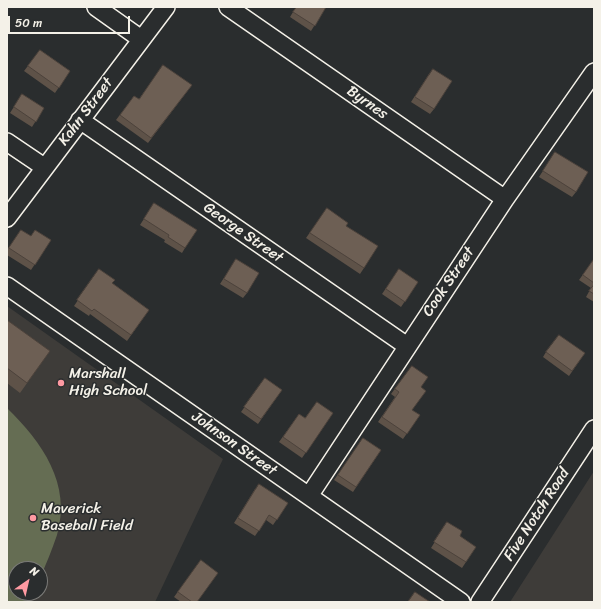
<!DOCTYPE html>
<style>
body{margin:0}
#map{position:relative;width:601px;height:609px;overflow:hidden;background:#2a2d2e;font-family:Sriracha,sans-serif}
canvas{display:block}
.frame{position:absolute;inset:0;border:8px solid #f4f1e8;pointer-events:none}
.north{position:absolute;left:8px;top:561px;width:40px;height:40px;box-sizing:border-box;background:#2a2d2e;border:1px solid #7b7b78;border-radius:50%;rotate:34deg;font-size:11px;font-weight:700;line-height:16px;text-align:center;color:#f4f1e8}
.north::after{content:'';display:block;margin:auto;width:14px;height:18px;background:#ff9aa2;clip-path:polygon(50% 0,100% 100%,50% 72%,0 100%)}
.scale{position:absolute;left:8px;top:16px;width:122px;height:18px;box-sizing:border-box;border:2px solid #f4f1e8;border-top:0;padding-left:5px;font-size:12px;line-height:14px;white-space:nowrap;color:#f4f1e8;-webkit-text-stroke:3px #2a2d2e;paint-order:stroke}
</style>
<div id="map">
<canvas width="601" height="609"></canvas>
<div class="frame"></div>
<div class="north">N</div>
<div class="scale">50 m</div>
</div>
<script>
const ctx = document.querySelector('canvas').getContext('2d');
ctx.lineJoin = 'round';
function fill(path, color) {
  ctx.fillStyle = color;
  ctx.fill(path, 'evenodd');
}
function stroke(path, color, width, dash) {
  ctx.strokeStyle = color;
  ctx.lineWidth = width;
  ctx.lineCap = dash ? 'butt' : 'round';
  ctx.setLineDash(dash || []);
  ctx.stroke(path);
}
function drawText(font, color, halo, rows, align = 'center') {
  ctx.font = font + ' Sriracha,sans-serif';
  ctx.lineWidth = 3;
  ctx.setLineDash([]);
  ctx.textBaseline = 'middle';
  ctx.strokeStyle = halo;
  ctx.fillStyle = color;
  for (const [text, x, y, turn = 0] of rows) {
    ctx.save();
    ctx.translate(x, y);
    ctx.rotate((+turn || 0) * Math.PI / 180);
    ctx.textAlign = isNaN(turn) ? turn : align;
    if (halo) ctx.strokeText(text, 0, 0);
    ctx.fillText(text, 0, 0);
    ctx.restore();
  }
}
fill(new Path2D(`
 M7,306L223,459L155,602H7ZM16,569H40V593H16Z
 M594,471V602H510Z`), '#3e3c39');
fill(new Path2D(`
 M7,408C42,442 72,484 57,535C52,550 46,564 40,578V569H16V593H34L31,602H7Z`), '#656d53');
const minor = new Path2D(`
 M96,7L141,39
 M228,7L505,199
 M80,120L407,346
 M7,142L44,167
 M7,218L166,7
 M7,286L461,602
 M309,496L505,199L594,72
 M480,602L594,429`);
stroke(minor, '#f4f1e8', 20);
stroke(minor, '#2a2d2e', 17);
fill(new Path2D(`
 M296,7H326L311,31L290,17Z
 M40,50L70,71L55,93L24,71Z
 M429,74L434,109L430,114L411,102Z
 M192,85L148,143L116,120L134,96L139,99Z
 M22,94L44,108L32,127L10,113Z
 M555,152L576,192L572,197L539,177Z
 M154,203L185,248L182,253L164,242L165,240L140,225Z
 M327,208L364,268L360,274L306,238Z
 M21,230L31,236L51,240L31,270L7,255V250Z
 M236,259L247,293L243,298L220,284Z
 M594,259V302L586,297L591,288L579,280Z
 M99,269L112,283L149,310L127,341L90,314L89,316L74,306Z
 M399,269L418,282L401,307L382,294Z
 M7,320L50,351L20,393L7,383Z
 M546,352L585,353L569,376L543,357Z
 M412,366L421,387L412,410L420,415L403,439L378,422L395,397L391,394Z
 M265,378L282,390L258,424L241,412Z
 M333,413L302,458L279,442L299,414L305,418Z
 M363,438L381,450L353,492L334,480Z
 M255,489L288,503L273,525L266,520L255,536L234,523Z
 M444,527L466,562L462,568L431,548Z
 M201,560L197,602H181L174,597Z`), '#5e5248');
const building = new Path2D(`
 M297,7H326L315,26L293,12Z
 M40,50L70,71L59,88L28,66Z
 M163,65L192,85L151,138L120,115L134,96L139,99Z
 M433,69L452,81L434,109L415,97Z
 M22,94L44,108L36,122L14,107Z
 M555,152L588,172L576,192L543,171Z
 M154,203L197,230L185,248L168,237L169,235L144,219Z
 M327,208L348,223L346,226L378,246L364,268L310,233Z
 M21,230L31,236L35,230L51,240L35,265L9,248Z
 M236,259L259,273L247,293L224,279Z
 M594,259V283L583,275Z
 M99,269L115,280L112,283L149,310L131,335L94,309L92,311L77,300Z
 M399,269L418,282L405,302L386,289Z
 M594,285V294L589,291Z
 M7,320L50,351L27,383L7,368Z
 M559,335L585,353L572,371L546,352Z
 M412,366L428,377L421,387L426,391L412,410L420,415L407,434L382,417L399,392L395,389Z
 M265,378L282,390L261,419L244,407Z
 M317,402L333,413L306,453L283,437L299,414L305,418Z
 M363,438L381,450L356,487L338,475Z
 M259,484L288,503L277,520L269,515L259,531L238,518Z
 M447,522L462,531L460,536L476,547L466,562L434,542Z
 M201,560L218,573L197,602H192L178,592Z
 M415,592L430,602H408Z`);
fill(building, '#6d5f54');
stroke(building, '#4c423b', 1);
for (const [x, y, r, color] of [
 [61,383,4,"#ff9aa2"],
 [33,518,4,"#ff9aa2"]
]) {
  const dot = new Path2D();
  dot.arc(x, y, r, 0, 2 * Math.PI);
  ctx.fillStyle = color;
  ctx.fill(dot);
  stroke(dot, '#2a2d2e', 1.5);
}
drawText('15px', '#f4f1e8', '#2a2d2e', [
 ["Byrnes",367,103,35],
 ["Kahn Street",86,112,-53],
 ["George Street",243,233,35],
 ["Cook Street",449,282,-56],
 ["Johnson Street",234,444,35],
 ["Five Notch Road",537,515,-57]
]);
drawText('15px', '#f4f1e8', '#2a2d2e', [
 ["Marshall",69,374],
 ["High School",69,391],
 ["Maverick",41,509],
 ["Baseball Field",41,526]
], 'left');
</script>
